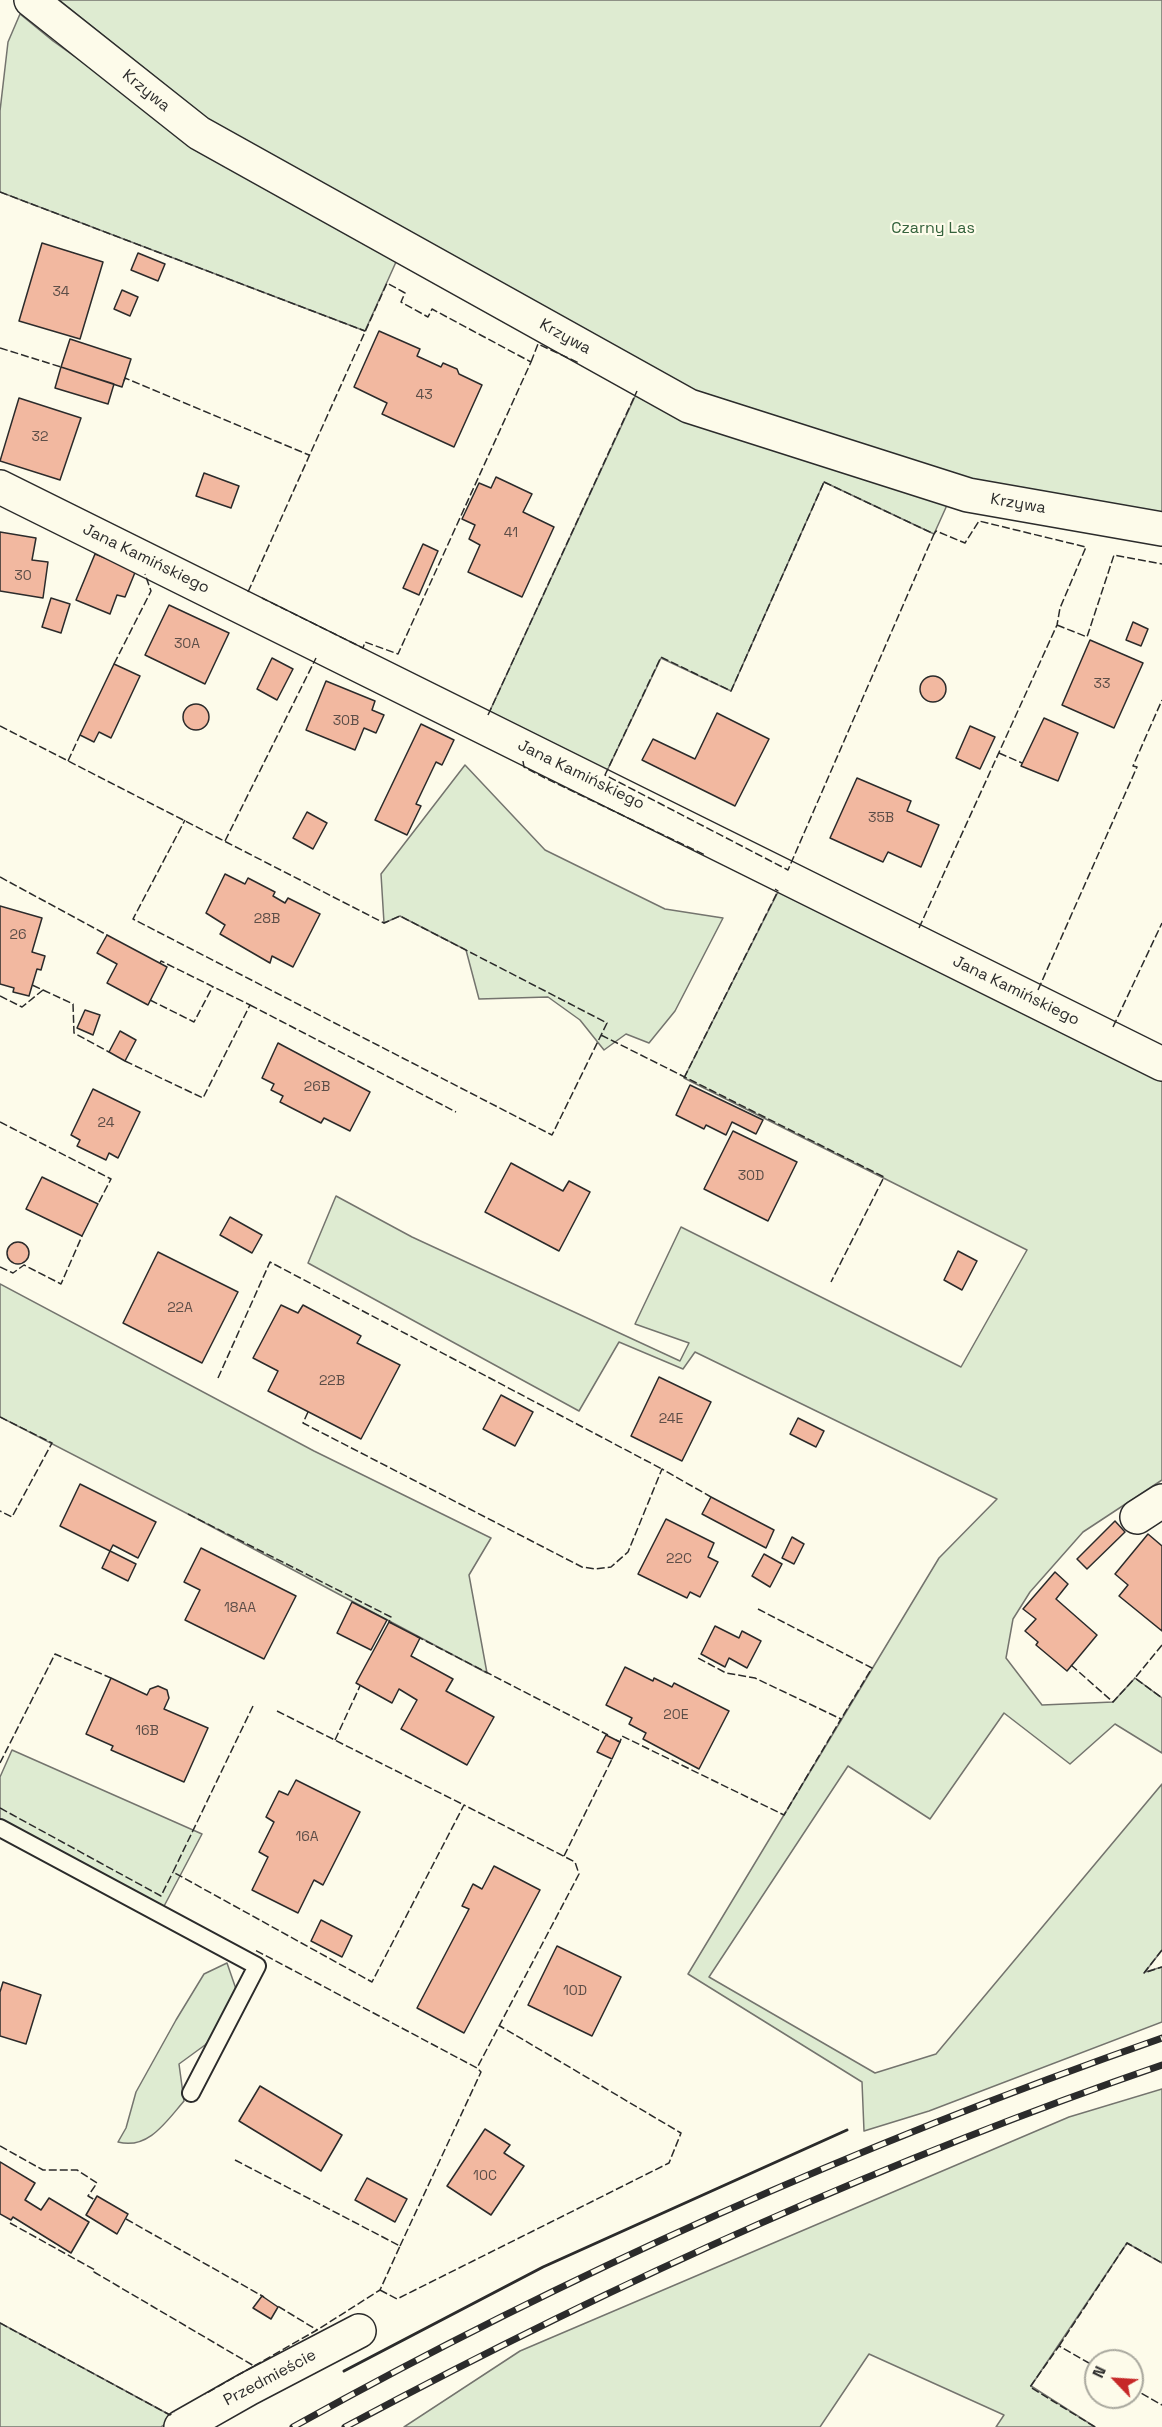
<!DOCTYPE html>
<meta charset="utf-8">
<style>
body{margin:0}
#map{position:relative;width:1162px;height:2427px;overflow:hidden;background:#fdfbea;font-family:"Space Grotesk",sans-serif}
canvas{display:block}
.north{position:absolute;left:1084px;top:2349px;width:60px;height:60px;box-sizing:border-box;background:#fdfbea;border:2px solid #a9a89e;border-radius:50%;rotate:295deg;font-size:16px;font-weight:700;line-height:24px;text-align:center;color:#2b2b2b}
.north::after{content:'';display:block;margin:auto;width:21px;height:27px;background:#c62828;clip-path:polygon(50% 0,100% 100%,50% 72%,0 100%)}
</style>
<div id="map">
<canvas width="1162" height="2427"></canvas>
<div class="north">N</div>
</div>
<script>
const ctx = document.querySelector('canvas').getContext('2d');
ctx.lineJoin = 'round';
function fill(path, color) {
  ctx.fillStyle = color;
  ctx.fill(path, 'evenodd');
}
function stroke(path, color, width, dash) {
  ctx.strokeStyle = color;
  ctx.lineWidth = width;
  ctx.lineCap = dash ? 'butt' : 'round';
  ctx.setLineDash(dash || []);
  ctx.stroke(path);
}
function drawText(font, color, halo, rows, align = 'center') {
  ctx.font = font + ' "Space Grotesk",sans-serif';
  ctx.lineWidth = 4.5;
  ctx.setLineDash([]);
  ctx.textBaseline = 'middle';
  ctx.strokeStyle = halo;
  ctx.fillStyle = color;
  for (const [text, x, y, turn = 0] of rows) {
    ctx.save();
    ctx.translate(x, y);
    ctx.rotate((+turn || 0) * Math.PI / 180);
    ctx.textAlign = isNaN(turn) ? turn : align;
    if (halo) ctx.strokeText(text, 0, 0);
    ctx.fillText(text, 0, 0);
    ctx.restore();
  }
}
const green = new Path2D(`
 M59,0H1162V520L993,486L694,390L228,135Z
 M20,14L53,41L194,142L396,262L365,331L0,192V111L8,42Z
 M638,390L952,494L934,534L824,482L731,691L661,658L605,775L488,715Z
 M465,765L545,850L665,909L723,918L675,1011L649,1043L626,1034L604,1050L580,1020L548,997L479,999L466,950L400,916L384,923L381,874Z
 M782,884L1162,1073V1480L1083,1532L1030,1592L1013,1619L1006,1658L1042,1705L1113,1702L1135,1678L1162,1698V1753L1115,1724L1070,1764L1004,1713L930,1819L848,1766L709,1977L875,2073L936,2054L1162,1784V1950L1145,1972L1162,1967V2022L929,2111L864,2131L862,2082L688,1974L939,1558L997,1499L695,1352L683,1369L619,1342L579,1411L308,1263L336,1196L412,1237L680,1361L689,1343L635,1324L681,1227L961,1367L1027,1250L684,1078Z
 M0,1284L314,1451L491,1538L469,1575L487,1673L188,1514L0,1417Z
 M12,1750L202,1834L162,1910L0,1821V1777Z
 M227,1963L236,1989L229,2020L205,2045L179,2064L184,2101C166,2122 148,2150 118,2142L126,2128L136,2092L176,2020L204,1974Z
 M1162,2089V2263L1127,2243L1031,2386L1095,2427H996L1004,2415L869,2354L820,2427H404L520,2351L1069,2117Z
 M0,2323L170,2415L172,2420L161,2427H0Z`);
fill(green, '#deebd1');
stroke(green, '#74746e', 1.5);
const building = new Path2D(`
 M42,243L103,262L80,339L19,321Z
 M138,253L165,264L158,281L131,270Z
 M122,290L138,297L130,316L114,309Z
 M379,331L420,349L417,356L441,367L443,363L457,369L459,374L482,385L454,447L382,414L387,403L354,387Z
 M70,339L131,359L122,387L61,367Z
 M61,367L114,384L108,404L55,388Z
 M19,398L81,418L60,480L0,461Z
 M204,473L239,486L231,508L196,496Z
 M496,477L532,494L523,512L554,527L522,597L468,572L480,545L469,539L475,525L462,519L479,483L491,488Z
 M0,532L36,538L32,560L48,562L43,598L0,591Z
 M423,544L438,551L419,595L403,588Z
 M95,554L136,570L125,597L117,595L110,614L76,600Z
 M51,598L70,604L61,633L42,627Z
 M169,605L229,633L205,684L145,655Z
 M1133,622L1148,629L1141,646L1126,640Z
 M1090,640L1143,663L1114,728L1062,705Z
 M272,658L293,669L277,700L257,689Z
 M114,664L140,676L111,738L99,732L94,742L80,735Z
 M920 689a13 13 0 1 1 26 0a13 13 0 1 1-26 0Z
 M326,681L375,701L372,710L384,715L376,733L364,728L355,750L306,730Z
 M183 717a13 13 0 1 1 26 0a13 13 0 1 1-26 0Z
 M717,713L769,739L735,806L642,760L653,739L695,759Z
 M1044,718L1078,733L1058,781L1021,766Z
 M421,724L454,740L442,765L436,762L416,804L421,806L407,835L375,820Z
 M970,726L995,737L980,769L956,758Z
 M857,778L911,801L907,811L939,825L921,867L888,852L883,862L830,838Z
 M307,812L327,823L313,849L293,838Z
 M225,874L245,884L248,878L275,892L273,896L285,903L288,898L320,914L293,967L272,956L270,963L220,934L225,925L206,913Z
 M0,906L42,918L32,952L45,956L41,970L37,969L29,996L13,992L14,988L0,984Z
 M107,935L167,967L148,1005L107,983L117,964L97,953Z
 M85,1010L100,1015L93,1035L77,1028Z
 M120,1031L136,1040L125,1061L109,1052Z
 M278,1043L370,1092L350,1131L324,1118L321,1123L280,1102L283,1096L271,1090L274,1084L262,1078Z
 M690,1085L763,1120L756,1134L732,1122L726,1135L706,1125L704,1129L676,1115Z
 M93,1089L140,1112L118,1158L109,1153L106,1160L77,1146L80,1140L71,1135Z
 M733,1131L797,1162L768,1221L704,1189Z
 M511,1163L563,1191L569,1181L590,1192L559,1251L485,1212Z
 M42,1177L98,1204L82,1236L26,1209Z
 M230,1217L262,1235L252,1253L220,1235Z
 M7 1253a11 11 0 1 1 22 0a11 11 0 1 1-22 0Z
 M958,1251L977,1261L962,1290L944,1280Z
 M158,1252L238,1292L202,1363L123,1323Z
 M281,1305L298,1313L303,1305L361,1336L357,1343L400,1365L361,1439L268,1391L278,1371L253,1358Z
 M659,1377L711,1402L682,1461L631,1436Z
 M501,1395L533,1412L515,1446L483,1429Z
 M798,1418L824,1431L816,1447L790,1434Z
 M80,1484L156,1522L138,1558L113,1545L110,1551L60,1526Z
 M711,1497L774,1530L766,1548L702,1514Z
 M666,1519L714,1543L708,1557L718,1562L700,1597L690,1592L687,1598L638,1574Z
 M1115,1521L1125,1532L1087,1569L1077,1559Z
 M1148,1534L1162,1546V1631L1119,1596L1128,1585L1115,1574Z
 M792,1537L804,1544L794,1564L782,1558Z
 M201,1548L296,1596L264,1659L185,1620L200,1590L184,1582Z
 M110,1551L136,1564L128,1581L102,1568Z
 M764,1554L782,1564L770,1587L752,1576Z
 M1055,1572L1068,1584L1056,1599L1097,1635L1067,1671L1036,1645L1038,1642L1025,1631L1036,1619L1023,1609Z
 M352,1602L387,1620L371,1650L337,1633Z
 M389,1622L420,1638L411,1656L453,1679L446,1691L494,1717L467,1765L401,1729L417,1700L399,1689L392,1703L356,1683Z
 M715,1626L739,1638L742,1631L761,1641L747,1668L729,1658L725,1667L701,1654Z
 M625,1667L653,1681L654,1678L672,1687L674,1683L729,1711L699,1769L643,1739L646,1733L629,1724L632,1718L606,1705Z
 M111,1678L147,1695L150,1689L158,1686L167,1690L169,1698L164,1709L208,1728L184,1782L111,1750L113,1746L86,1734Z
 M606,1735L620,1742L612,1759L597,1752Z
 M296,1780L360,1812L323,1885L314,1880L298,1913L252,1890L268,1857L259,1852L274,1822L266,1817L279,1791L288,1795Z
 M494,1866L540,1890L464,2033L417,2008L469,1909L462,1906L473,1884L482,1889Z
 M321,1920L352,1936L342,1957L311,1941Z
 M557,1946L621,1977L592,2036L528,2005Z
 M3,1982L41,1995L26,2044L0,2036V1992Z
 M260,2086L342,2135L321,2171L239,2121Z
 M485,2129L510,2145L504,2153L524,2166L491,2215L447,2186Z
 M0,2162L35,2183L25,2200L41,2210L49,2198L89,2222L71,2253L13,2217L11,2220L0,2214Z
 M367,2178L407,2199L395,2222L355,2200Z
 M97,2196L128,2214L117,2234L86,2215Z
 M262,2296L278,2307L271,2319L253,2308Z`);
fill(building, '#f2b8a0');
stroke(building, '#2b2b2b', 1.5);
const lane = new Path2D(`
 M0,1828L257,1966L191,2093`);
const street = new Path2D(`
 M31,0L199,133L689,406L968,495L1162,529
 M0,487L1162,1064
 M1137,1517L1162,1501
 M181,2427L248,2389L359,2331`);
stroke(lane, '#2b2b2b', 20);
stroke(street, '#2b2b2b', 36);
stroke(lane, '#fdfbea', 16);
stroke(street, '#fdfbea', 33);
const rail = new Path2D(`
 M293,2427C571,2272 862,2143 1162,2038
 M345,2427C608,2286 880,2162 1162,2065`);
stroke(rail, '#2b2b2b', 7);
stroke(rail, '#fdfbea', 4.5, [14]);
stroke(new Path2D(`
 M0,192L365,331
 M0,348L61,367
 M531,362L538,344L579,363
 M124,381L125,378L309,455
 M824,482L934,534L788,870L605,775L661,657L731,691Z
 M248,592L387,283L405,293L401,302L428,317L432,309L531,362L398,654L365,642L363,648L262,598
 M1057,625L1087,637L1114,555L1162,564
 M114,664L151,591L145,574
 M488,715L637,391
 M0,726L384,923L400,916L607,1023L552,1135L133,919L185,820
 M999,753L1022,763
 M68,761L80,735
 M523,761L524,767L545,778L705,855
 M225,841L316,658
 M0,877L107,935
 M919,928L1057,625L1060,608L1086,547L979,521L965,543L936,531L934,534
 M43,990L73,1004L74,1033L109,1052
 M1038,990L1137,767L1133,766L1162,700
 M0,996L22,1007L43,990L32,985
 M150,1000L194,1022L213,986
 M250,1005L456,1112
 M1113,1027L1162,923
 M601,1035L884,1177L831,1282
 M125,1061L203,1098L250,1005L161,961L160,963
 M684,1078L778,891L775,889
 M0,1122L111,1179L98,1204
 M0,1267L13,1273L24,1265L61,1284L82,1236
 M218,1378L270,1262L662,1469
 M308,1412L303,1423L582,1567L595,1569L611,1567L628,1552L662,1469L711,1497
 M0,1417L52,1443L12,1517L0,1511
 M188,1514L391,1617L389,1622L392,1623
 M758,1609L872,1668L841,1719
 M416,1636L608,1735
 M1162,1645L1135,1678L1162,1698
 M1071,1665L1113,1702L1135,1678
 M253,1706L173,1872L372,1982L464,1805L575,1862L579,1874L477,2068L255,1950
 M277,1711L464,1805
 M335,1740L360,1686
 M616,1740L620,1742L622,1736L784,1815L841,1719L755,1678L726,1673L698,1658
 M0,1763L55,1654L111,1678
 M0,1808L161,1896L173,1872
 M564,1856L612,1759
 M1162,1950L1144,1973L1162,1967
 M0,2146L43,2170H77L97,2183L88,2196L95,2200
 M235,2160L400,2246L380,2290L317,2330
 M126,2219L264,2297
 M10,2223L95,2270L94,2272L254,2366L205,2394
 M400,2246L481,2072L477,2068
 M380,2290L397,2299L669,2163L681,2133L500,2026
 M0,2323L170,2415L174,2412
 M1059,2346L1127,2243L1162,2263
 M254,2366L317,2330L276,2305
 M1132,2388L1162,2405
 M1095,2427L1030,2387L1059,2346L1096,2367`), '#2b2b2b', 1.5, [8, 3]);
stroke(new Path2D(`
 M344,2371L543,2267L847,2130`), '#2b2b2b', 3);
drawText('14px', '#5d4e48', null, [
 ["34",61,292],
 ["43",424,395],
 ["32",40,437],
 ["41",511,533],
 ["30",23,576],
 ["30A",187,644],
 ["33",1102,684],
 ["30B",346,721],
 ["35B",881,818],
 ["28B",267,919],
 ["26",18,935],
 ["26B",317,1087],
 ["24",106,1123],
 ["30D",751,1176],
 ["22A",180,1308],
 ["22B",332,1381],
 ["24E",671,1419],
 ["22C",679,1559],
 ["18AA",240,1608],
 ["20E",676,1715],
 ["16B",147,1731],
 ["16A",307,1837],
 ["10D",575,1991],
 ["10C",485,2176]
]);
drawText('16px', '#2b2b2b', '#fdfbea', [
 ["Krzywa",146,91,39],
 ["Krzywa",565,337,29],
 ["Krzywa",1018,504,10],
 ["Jana Kamińskiego",146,559,26],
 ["Jana Kamińskiego",581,775,26],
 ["Jana Kamińskiego",1016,991,26],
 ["Przedmieście",270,2378,-28]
]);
drawText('16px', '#34623c', '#fdfbea', [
 ["Czarny Las",933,229]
]);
</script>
